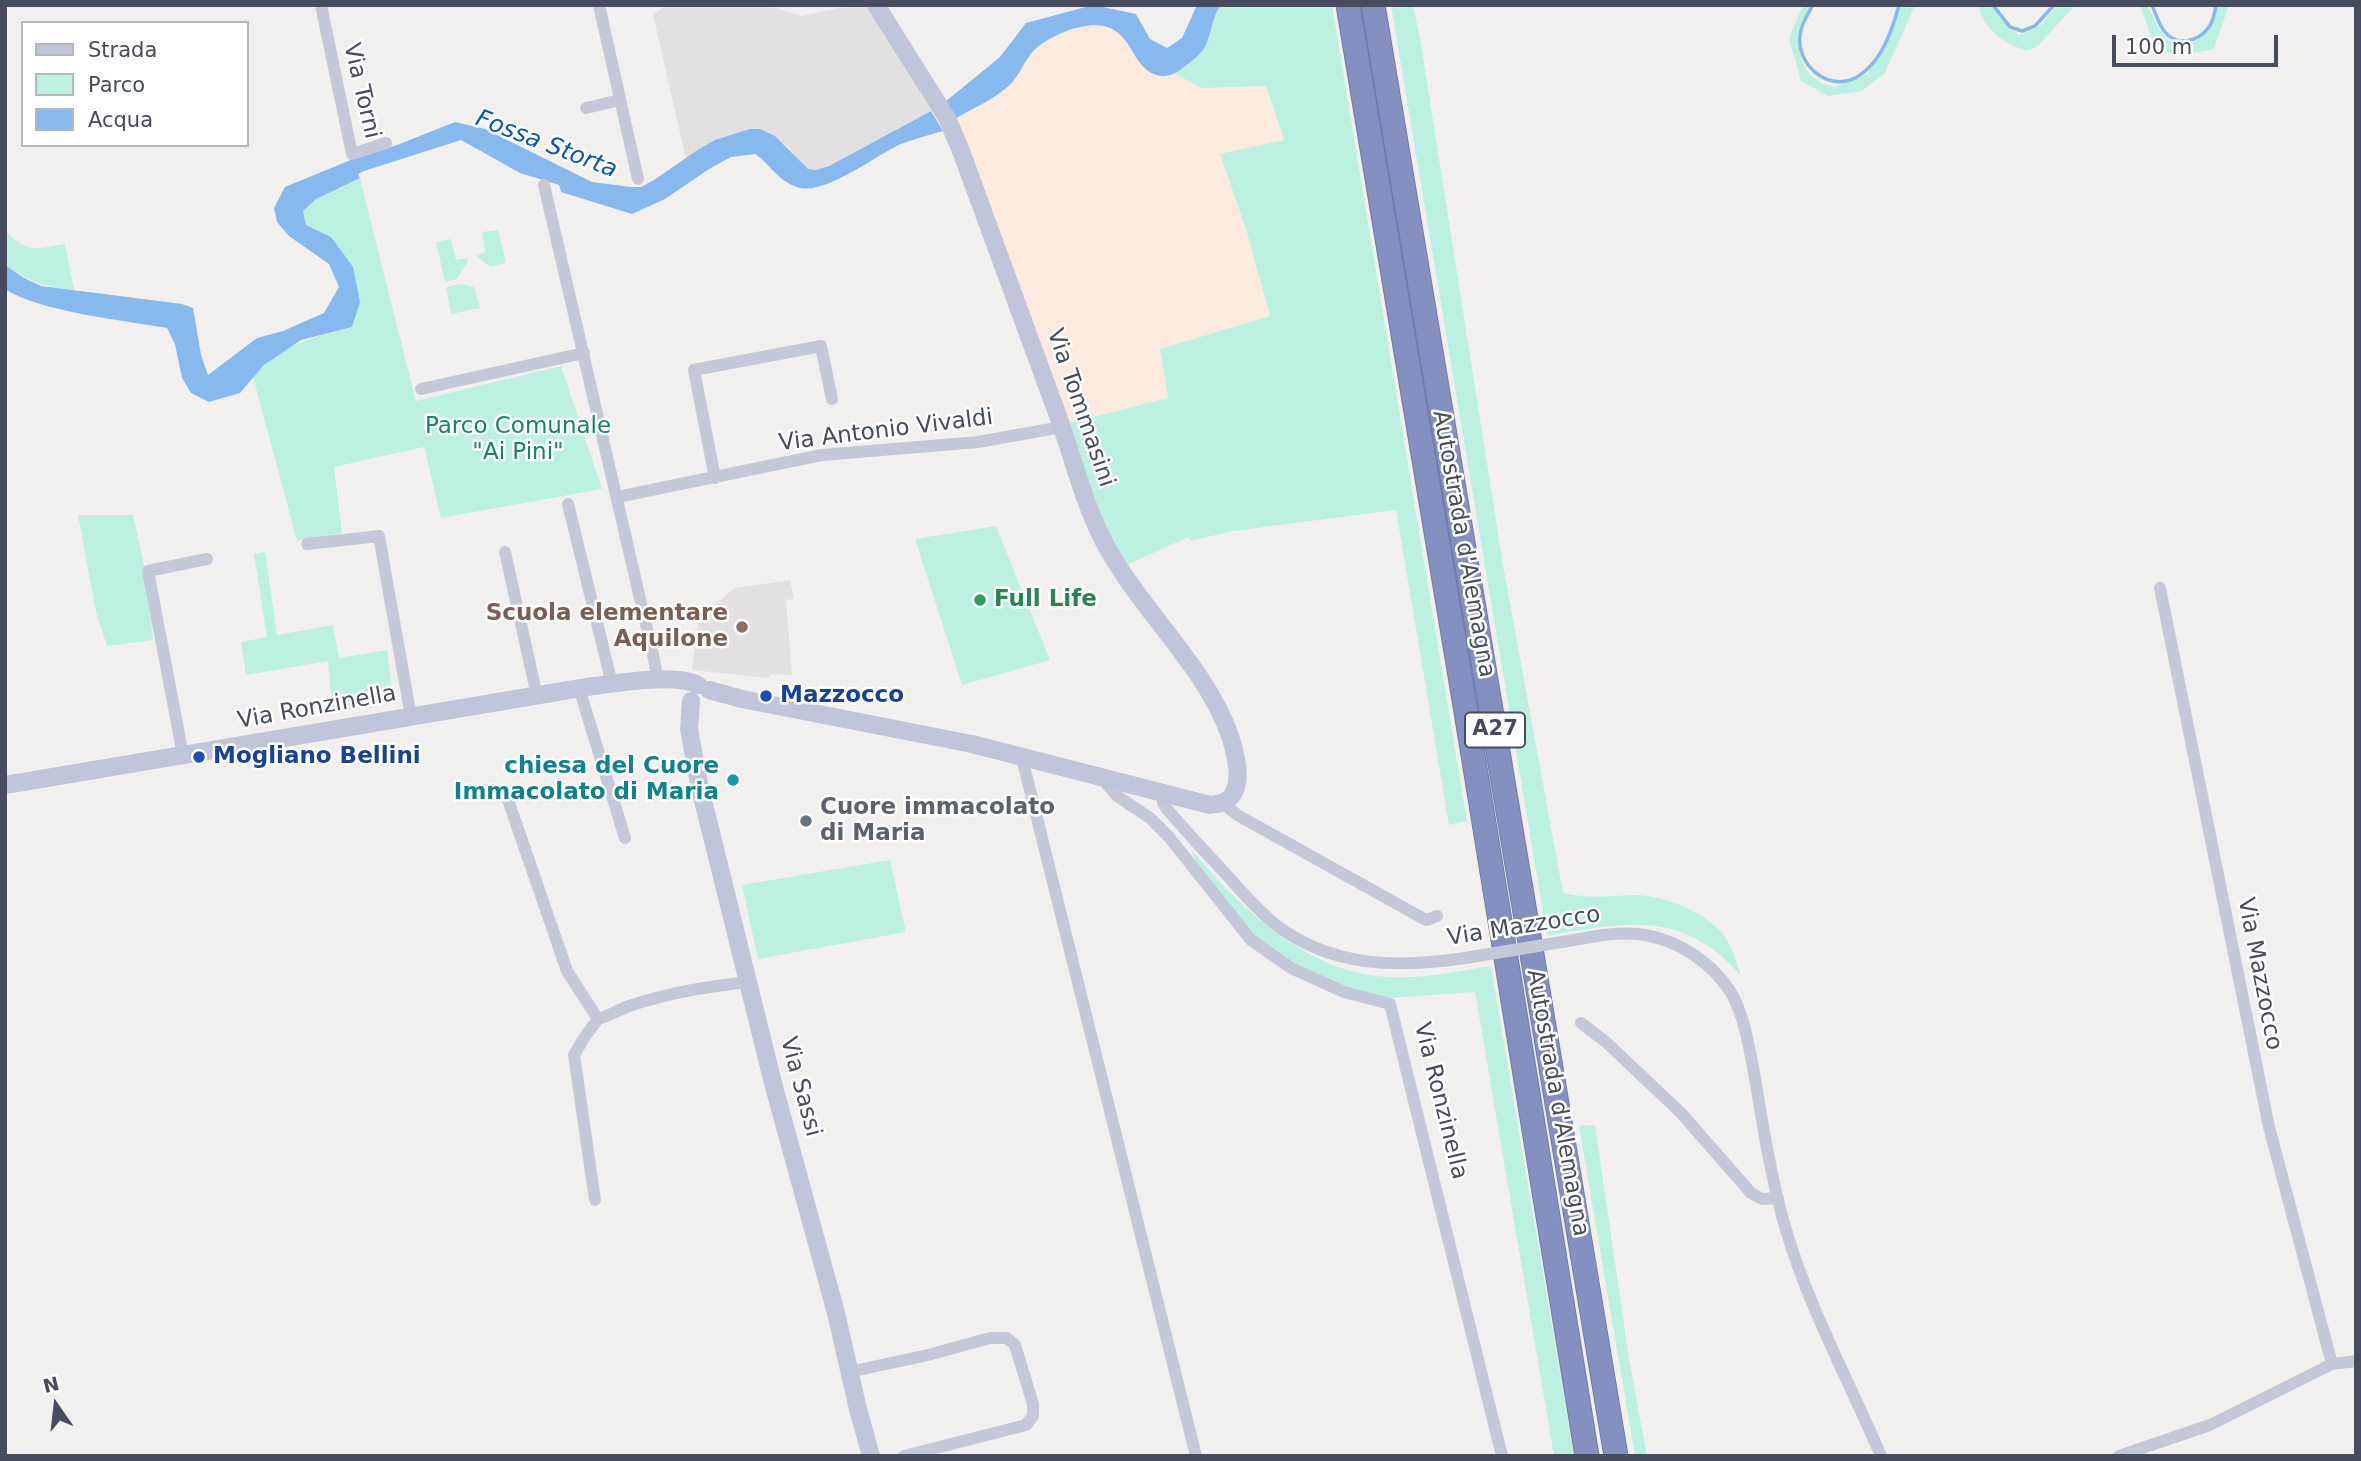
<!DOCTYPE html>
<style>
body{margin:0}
#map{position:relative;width:2361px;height:1461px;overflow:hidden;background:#f2f0ef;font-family:"DejaVu Sans",sans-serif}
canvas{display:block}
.frame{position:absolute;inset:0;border:7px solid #464b5d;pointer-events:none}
.legend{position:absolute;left:21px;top:21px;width:228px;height:126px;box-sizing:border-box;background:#fff;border:2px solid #b5b7be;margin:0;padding:9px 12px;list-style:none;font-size:21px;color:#464b5d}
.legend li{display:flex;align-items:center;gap:14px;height:35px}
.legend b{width:35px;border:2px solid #b5b7be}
.north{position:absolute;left:21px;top:1370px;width:70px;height:70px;-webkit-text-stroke:5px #fff;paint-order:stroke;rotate:346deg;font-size:19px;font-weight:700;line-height:28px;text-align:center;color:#464b5d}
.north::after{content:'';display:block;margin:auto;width:24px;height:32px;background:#464b5d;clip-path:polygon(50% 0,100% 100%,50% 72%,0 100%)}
.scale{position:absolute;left:2112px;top:35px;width:166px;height:32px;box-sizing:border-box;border:4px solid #464b5d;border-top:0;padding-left:9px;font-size:21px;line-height:24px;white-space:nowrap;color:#464b5d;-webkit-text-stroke:5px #fff;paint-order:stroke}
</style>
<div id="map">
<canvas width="2361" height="1461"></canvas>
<div class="frame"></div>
<ul class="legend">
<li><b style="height:9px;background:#c1c5d9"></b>Strada</li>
<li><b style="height:19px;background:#bcf1e1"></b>Parco</li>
<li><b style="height:19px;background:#87b9ef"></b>Acqua</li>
</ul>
<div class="north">N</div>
<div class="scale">100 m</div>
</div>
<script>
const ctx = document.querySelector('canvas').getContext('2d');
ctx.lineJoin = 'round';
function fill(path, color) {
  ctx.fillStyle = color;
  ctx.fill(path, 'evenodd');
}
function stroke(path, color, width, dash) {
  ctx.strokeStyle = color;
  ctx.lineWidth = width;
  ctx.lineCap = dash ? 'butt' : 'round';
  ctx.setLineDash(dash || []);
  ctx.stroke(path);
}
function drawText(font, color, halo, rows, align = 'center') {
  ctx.font = font + ' "DejaVu Sans",sans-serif';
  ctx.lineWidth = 5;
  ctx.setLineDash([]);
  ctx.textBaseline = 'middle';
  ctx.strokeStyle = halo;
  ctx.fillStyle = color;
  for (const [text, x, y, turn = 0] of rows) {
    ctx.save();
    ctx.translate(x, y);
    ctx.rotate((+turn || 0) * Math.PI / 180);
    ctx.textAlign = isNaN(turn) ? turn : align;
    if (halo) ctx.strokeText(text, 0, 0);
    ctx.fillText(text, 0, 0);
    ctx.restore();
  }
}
fill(new Path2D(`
 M667,5H767L801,16L854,5H869L931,111L828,166L816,170L808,169L801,164L791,150L776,137L759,129L699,149L686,159L653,14Z
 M790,580L794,599L786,600L792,675L770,674L768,678L692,670L699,613L704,608L715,604L735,588Z`), '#e3e0e1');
fill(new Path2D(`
 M1087,26H1100L1118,32L1126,38L1145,69L1155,75L1175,74L1202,88L1265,86L1284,140L1220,155L1246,229L1270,316L1160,349L1168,398L1062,425L955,119L1006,89L1022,72L1033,50L1076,27Z`), '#fceadf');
fill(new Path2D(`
 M1221,5H1332L1467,821L1449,825L1396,510L1233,531L1190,541L1188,537L1127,565L1112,541L1062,425L1168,398L1160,349L1270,316L1246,229L1220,154L1284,140L1266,86L1202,88L1175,74C1185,66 1198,59 1205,48C1212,35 1212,18 1221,5Z
 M1391,5H1413L1420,38L1503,565L1563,893C1589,899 1608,896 1633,895C1662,894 1712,914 1727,940C1734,951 1737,965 1741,976C1682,908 1626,923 1547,936Z
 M1803,5H1811L1798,30L1801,60L1810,75L1823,84L1835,87L1867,74L1884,49L1899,5H1915L1885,73L1862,91L1828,96L1801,81L1789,38Z
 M1978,5H1994L2009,29L2020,35L2041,25L2057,5H2075L2038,46L2026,51C2001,41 1986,32 1978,5Z
 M2140,5H2148C2155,24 2162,40 2181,48C2203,41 2213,27 2218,5H2229L2214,49L2174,57L2152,39Z
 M360,178L416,401L561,366L602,489L441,518L424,447L334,467L342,533L297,541L253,377C282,344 311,338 352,327L331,237L306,225L303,211L316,199Z
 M5,230C26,254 36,249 65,244L74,290C44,286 30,282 5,265Z
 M498,230L506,263L490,267L476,256L485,252L482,232Z
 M451,239L456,260L467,258L468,261L457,279L445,282L436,242Z
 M461,284L474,287L480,308L451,314L446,287Z
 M78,515H133L143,560L153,640L107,646L96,612Z
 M996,526L1050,660L962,685L915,539Z
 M265,552L277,635L333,625L339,658L387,650L394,703L333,713L328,661L246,675L241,642L267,637L254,554Z
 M1191,849C1240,908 1308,974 1389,977C1424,979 1458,971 1491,966L1574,1456H1554L1475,992L1390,998L1324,986L1259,946L1205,887Z
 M890,860L906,932L758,959L742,885Z
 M1595,1125L1629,1359L1647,1456H1635L1579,1126Z`), '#bcf1e1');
fill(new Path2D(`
 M1093,5L1136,14L1150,39L1167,48L1182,38L1197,5H1221C1212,17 1212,32 1206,45C1202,54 1192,61 1184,67C1178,72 1173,75 1165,76C1125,76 1139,14 1080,27C1065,30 1039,42 1030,55C1021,67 1018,79 1005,89C991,101 971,109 955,119L945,102L1000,57L1026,23Z
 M931,111L943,131C929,135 914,139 901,144C876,155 823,197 797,187C778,181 770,164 755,154L731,157L709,169L665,199L632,214L561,192L559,185L520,173L461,140L364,171L358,174L360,178L316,199L303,211L306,225L331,237L353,267L360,302L352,327L301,340L264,365L240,393L209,402L191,393L182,378L175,344L167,328C122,320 41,312 5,289V265L24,278L41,286L182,304L193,308L201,355L208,375L257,338L283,331L324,313L339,287L329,264L289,236L277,222L274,208L285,187L358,157L397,145L455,122L485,129L592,182L631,187H641L654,180L699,149L715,140L750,129H760L775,136L808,169L816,170L829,166Z`), '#87b9ef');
stroke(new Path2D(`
 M1813,5C1808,14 1801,24 1800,35C1796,64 1827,92 1855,78C1881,64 1892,31 1899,5
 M1993,5L2010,27L2022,31L2035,26L2054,5
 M2152,5C2155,13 2159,24 2164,31C2177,47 2198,42 2209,27C2213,21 2215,12 2216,5`), '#87b9ef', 3.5);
const highway = new Path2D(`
 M1348,5L1465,706L1587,1456
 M1373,5L1616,1456`);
stroke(highway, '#707aab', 25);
stroke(new Path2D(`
 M321,5L352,154L386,143
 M599,5L638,179
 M586,108L620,100
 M544,185L654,659L658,681
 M421,389L584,353
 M715,478L694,370L821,346L832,399
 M617,497L822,455L978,442L1062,427
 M568,504L612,684
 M307,544L379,536L411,717
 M505,552L537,696
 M2160,588L2269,1127L2332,1364
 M579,688L625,838
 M183,755L148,571L207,559
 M1022,758L1196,1456
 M1100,776L1117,796L1150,818L1169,837L1251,940L1291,968L1344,992L1390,1004L1502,1456
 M505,791L567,971L598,1019C609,1016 618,1010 629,1006C665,994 710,986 748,982
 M1164,794L1163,803L1166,808C1185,830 1204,851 1224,872C1240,890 1257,910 1276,925C1333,968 1399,968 1465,958
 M1222,803L1239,816L1426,920L1437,916
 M1574,940C1595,936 1617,932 1638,934C1676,938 1714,963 1733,996C1745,1020 1749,1047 1754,1073C1763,1125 1771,1179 1786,1230C1809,1308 1849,1381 1881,1456
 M1581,1023L1606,1042L1681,1113L1751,1193L1762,1199L1778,1198
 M595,1200L574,1055L584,1038L598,1019
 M849,1372L928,1355L990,1338H1007L1015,1345L1033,1404V1416L1026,1425L904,1456
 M2119,1456L2210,1425L2332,1364L2356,1361`), '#c5c9d7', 12);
stroke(new Path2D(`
 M709,690L742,699L972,744L1210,805C1215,804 1221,804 1226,801C1245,789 1236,754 1230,736C1206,666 1138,608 1103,540C1083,501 1073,457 1058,416C1026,328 993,239 961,151L947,118L876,5
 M691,701L689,729L699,784L773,1083L836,1313L858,1409L871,1456
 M5,785L593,686C618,683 677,673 698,685`), '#c1c5d9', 18);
stroke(highway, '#858fc0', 23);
stroke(new Path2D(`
 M1465,958L1574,940`), '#c5c9d7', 12);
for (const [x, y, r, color] of [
 [980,600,7,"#2e9e5b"],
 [742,627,7,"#8d6e63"],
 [766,696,7,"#1a4fb4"],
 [199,757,7,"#1a4fb4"],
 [733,780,7,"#0f9aa8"],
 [806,821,7,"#6b7280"]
]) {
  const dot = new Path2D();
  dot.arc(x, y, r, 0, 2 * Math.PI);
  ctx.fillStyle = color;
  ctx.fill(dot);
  stroke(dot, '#fff', 2.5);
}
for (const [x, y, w] of [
 [1495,730,60]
]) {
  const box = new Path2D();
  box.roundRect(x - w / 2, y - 17.5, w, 35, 5);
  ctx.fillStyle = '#fff';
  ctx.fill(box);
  stroke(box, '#464b5d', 2);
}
drawText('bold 21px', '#464b5d', null, [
 ["A27",1495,730]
]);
drawText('23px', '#464b5d', '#fff', [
 ["Via Torni",361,91,77],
 ["Via Tommasini",1080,408,71],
 ["Via Antonio Vivaldi",886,431,-7],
 ["Autostrada d'Alemagna",1463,544,80],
 ["Via Ronzinella",317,708,-10],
 ["Via Mazzocco",1524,927,-9],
 ["Via Mazzocco",2259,974,79],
 ["Via Sassi",800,1087,75],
 ["Via Ronzinella",1440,1101,76],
 ["Autostrada d'Alemagna",1557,1103,80]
]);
drawText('23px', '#14826e', '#fff', [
 ["Parco Comunale",518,427],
 ["\"Ai Pini\"",518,453]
]);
drawText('bold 23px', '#27864d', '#fff', [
 ["Full Life",994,600]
], 'left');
drawText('bold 23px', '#785e54', '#fff', [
 ["Scuola elementare",728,614],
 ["Aquilone",728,640]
], 'right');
drawText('bold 23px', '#164399', '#fff', [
 ["Mazzocco",780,696],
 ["Mogliano Bellini",213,757]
], 'left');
drawText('bold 23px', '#0d838f', '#fff', [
 ["chiesa del Cuore",719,767],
 ["Immacolato di Maria",719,793]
], 'right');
drawText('bold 23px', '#5b616d', '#fff', [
 ["Cuore immacolato",820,808],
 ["di Maria",820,834]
], 'left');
drawText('italic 24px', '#0757af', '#fff', [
 ["Fossa Storta",546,145,21]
]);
</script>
